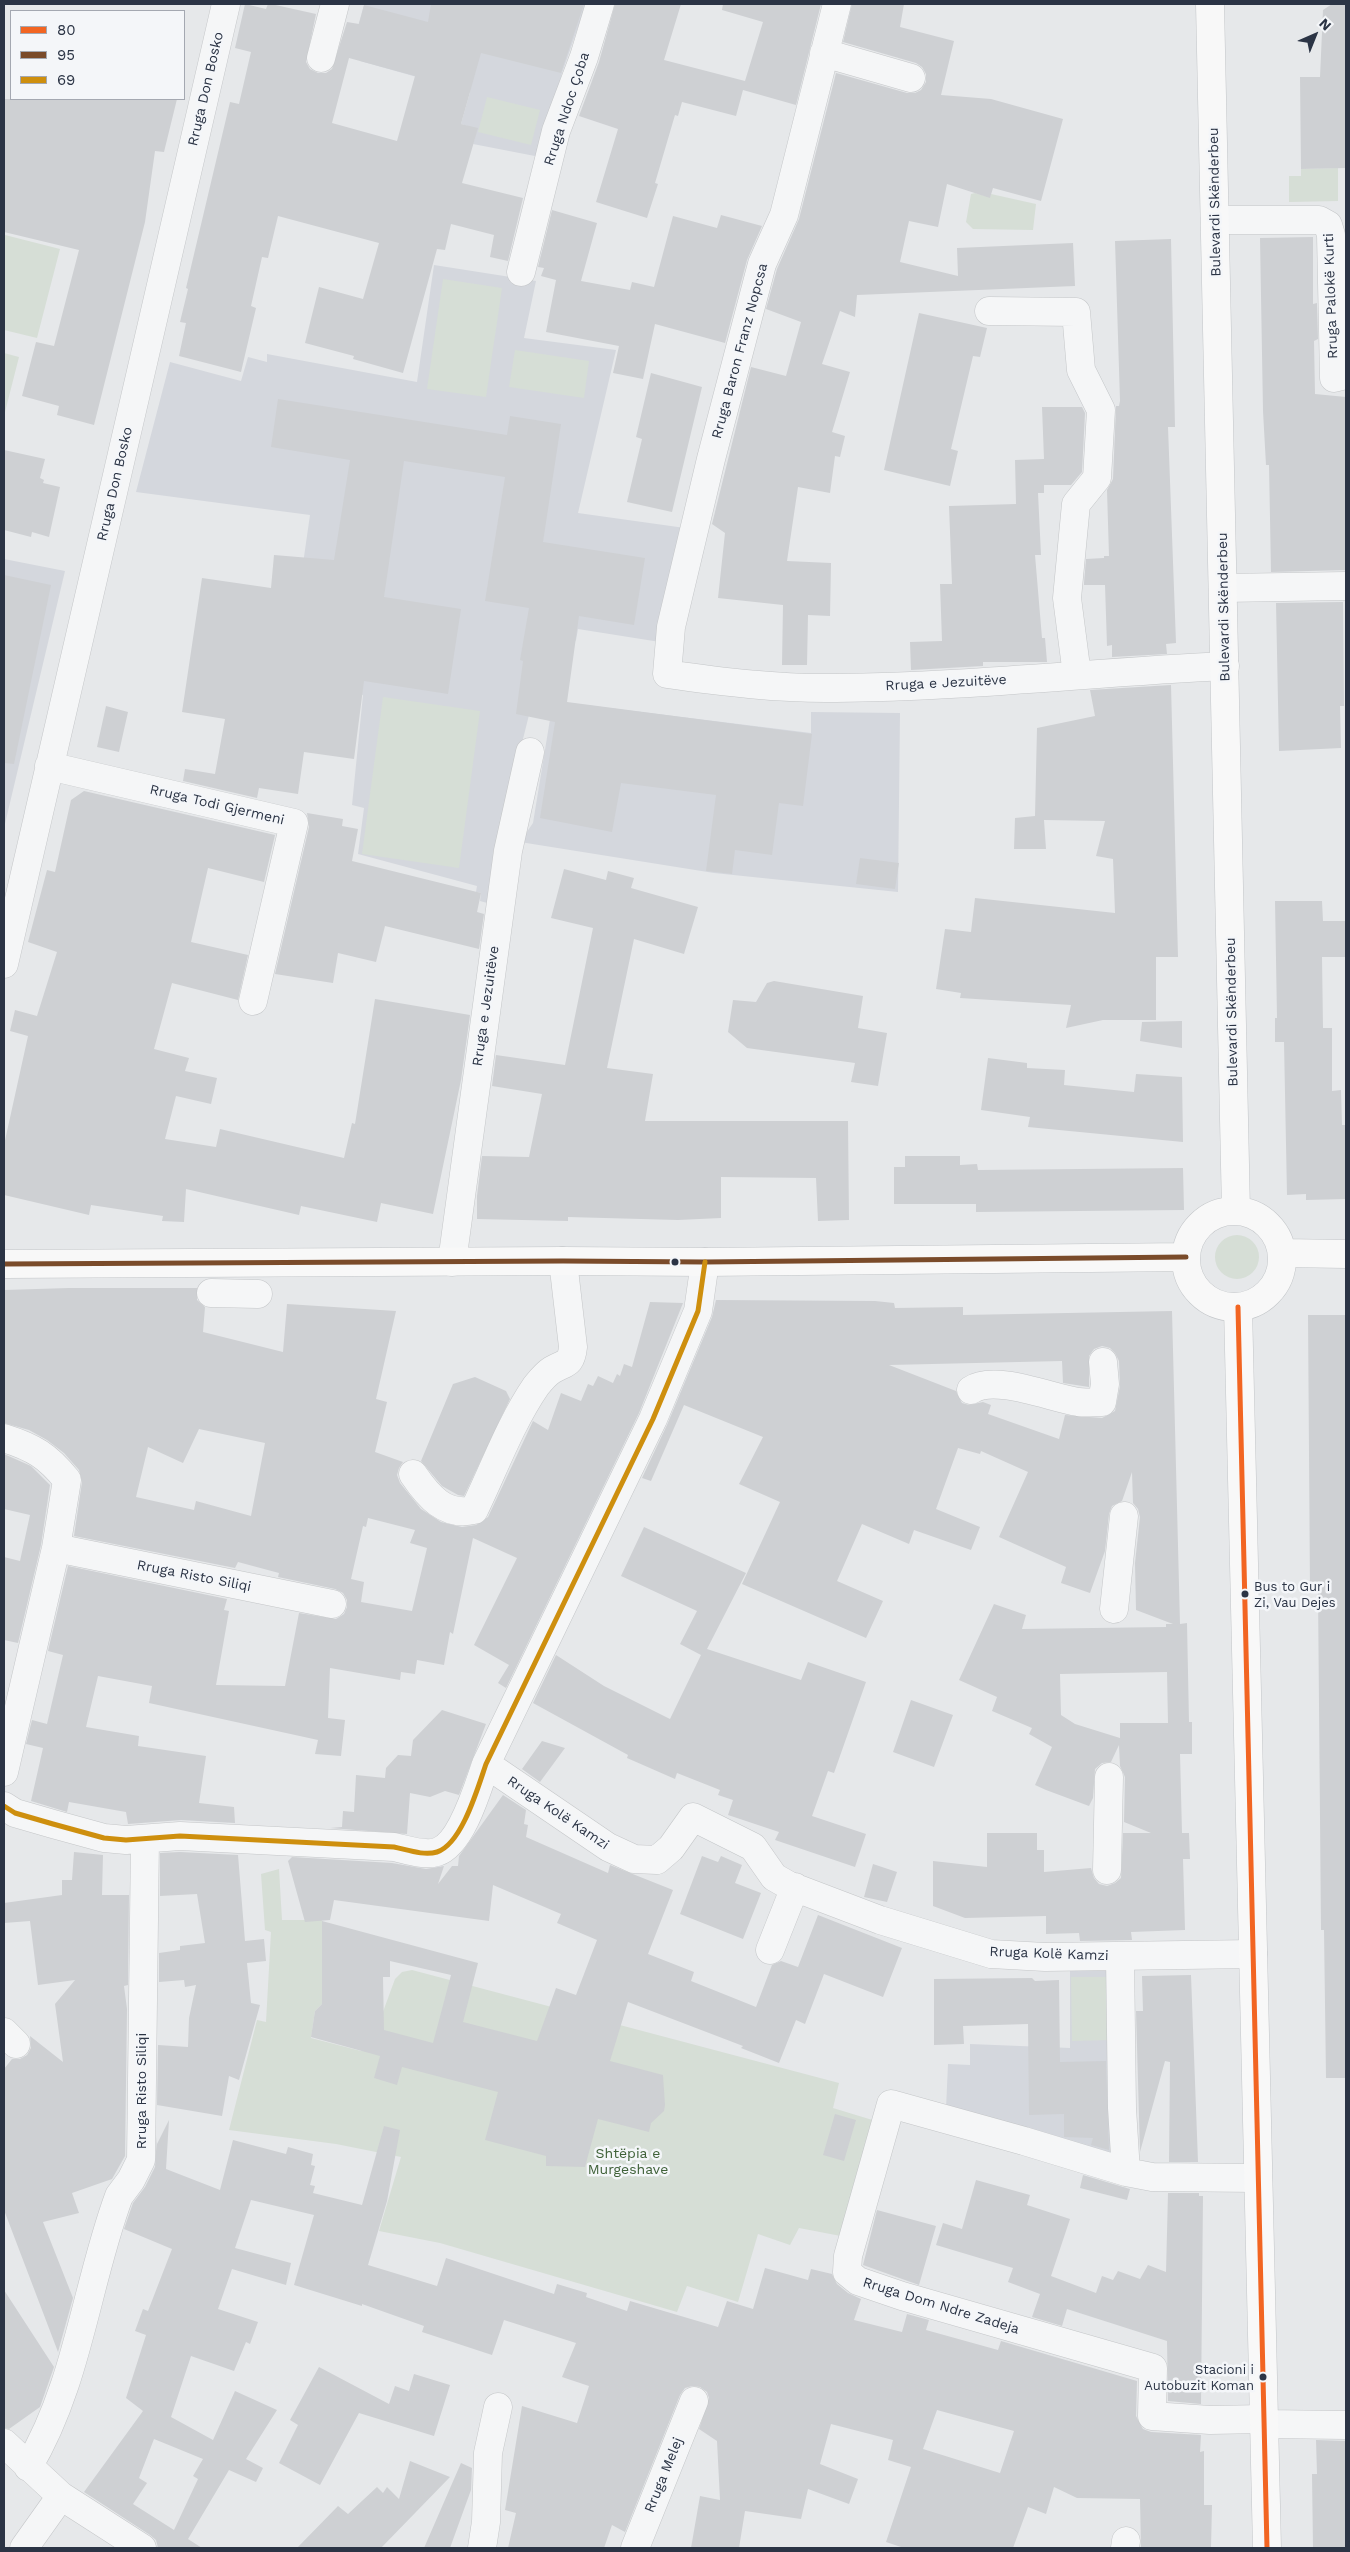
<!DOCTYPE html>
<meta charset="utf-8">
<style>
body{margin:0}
#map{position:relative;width:1350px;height:2552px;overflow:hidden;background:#e6e8ea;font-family:"Work Sans",sans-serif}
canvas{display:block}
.frame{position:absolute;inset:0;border:5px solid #2b3445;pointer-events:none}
.legend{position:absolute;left:10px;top:10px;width:175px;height:90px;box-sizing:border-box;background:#f4f6f9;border:1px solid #a4a8b1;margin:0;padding:6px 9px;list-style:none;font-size:15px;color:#2b3445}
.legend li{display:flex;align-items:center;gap:10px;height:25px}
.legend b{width:25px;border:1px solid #a4a8b1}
.north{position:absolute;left:1290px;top:10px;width:50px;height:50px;-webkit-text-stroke:4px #f4f6f9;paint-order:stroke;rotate:44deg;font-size:14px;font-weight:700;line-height:20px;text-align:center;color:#2b3445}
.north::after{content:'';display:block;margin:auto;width:18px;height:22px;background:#2b3445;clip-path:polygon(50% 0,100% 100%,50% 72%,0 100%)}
</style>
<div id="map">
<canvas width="1350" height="2552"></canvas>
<div class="frame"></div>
<ul class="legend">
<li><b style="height:6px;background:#f26522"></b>80</li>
<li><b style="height:6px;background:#7a4b2a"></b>95</li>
<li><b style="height:6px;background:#ce8f0e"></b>69</li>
</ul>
<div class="north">N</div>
</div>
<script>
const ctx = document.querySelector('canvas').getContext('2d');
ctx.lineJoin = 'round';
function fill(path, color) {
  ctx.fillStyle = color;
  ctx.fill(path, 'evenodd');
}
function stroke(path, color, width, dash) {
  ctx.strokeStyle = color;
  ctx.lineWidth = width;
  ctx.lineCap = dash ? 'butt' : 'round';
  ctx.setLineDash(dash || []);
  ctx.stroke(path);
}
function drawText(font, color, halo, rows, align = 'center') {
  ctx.font = font + ' "Work Sans",sans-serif';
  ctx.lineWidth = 5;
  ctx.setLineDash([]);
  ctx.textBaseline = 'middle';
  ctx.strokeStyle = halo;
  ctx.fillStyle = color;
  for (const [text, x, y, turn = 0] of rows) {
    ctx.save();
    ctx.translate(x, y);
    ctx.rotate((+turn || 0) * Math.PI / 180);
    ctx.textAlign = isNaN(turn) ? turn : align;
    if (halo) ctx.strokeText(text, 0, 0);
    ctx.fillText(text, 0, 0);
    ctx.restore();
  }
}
fill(new Path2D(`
 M359,4H586L562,73L540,157L473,144L477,129L461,124L470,92L360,61L364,43L354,40L364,5Z
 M434,265L536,281L524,338L616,350L578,513L685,528L660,642L578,629L576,640L531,707L505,811L491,904L480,901L481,893L476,892L477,886L358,854L364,808L352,805L363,695L285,689L310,515L136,492L170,362L241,381L248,357L267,362V354L417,382Z
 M4,559L65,571L4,828Z
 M553,701L811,733V712L900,713L898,892L714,873L520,842L533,823Z
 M1070,1965H1110L1120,2160L946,2109L948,2064L970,2065V2044L1070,2048Z`), '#d4d7dd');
fill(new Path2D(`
 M487,97L540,110L531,145L478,132Z
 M1338,168V201L1289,202V176H1301V169Z
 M975,193L990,197L991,194L1036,204L1033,230L973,229L966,222L971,194Z
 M5,235L60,249L37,338L4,330Z
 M443,279L502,288L486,397L427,389Z
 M515,350L589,361L584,398L509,387Z
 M4,353L19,357L4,416Z
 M383,697L480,711L459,868L362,854Z
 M1215 1257a22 22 0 1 1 44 0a22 22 0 1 1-44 0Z
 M279,1869L282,1920H322L325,1955L322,1956V2004L315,2011L311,2038L361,2051L369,2050L395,1979L402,1972L412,1970L839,2083L833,2108L879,2122L846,2237L799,2228L790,2245L758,2234L738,2302L687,2286L677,2312L440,2243L379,2231L401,2157L336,2144L229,2130L257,2020L266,2022L271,1932L265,1930L261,1874Z
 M1071,1977H1110L1111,2040L1072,2041Z`), '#d6ded6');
fill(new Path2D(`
 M245,4L266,9L268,4H271L316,14L306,62L310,69L318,73H326L332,69L347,22L359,24L364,5L428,22L431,4H584L561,73L481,53L461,124L478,128L462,183L523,198L508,261L490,257L494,235L451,224L445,250L437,249L403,373L353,359L354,356L305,343L319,287L363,299L379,243L278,216L268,258L262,257L251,306L256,308L241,372L179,356L186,323L180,322L188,289L186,288L230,102L239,104L251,52L235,48ZM349,58L415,76L397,141L332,123Z
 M615,4H681L664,60L745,81L763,22L722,10L723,4H821L796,105L743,90L736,116L682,102L678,116L675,115L655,183L658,184L647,218L596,202L618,129L579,116L599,62Z
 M852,4H904L900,27L954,41L941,95L991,99L1063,119L1041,201L993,188L990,198L947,184L938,227L909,221L900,262L958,276L957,248L1073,243L1075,286L857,295L855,317L840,311L822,364L850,372L832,432L845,436L840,457L835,456L830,493L798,487L787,561L831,563L830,616L808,615L807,665H782L783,605L718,598L725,533L712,524L751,367L786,376L801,322L766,309L777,269L799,219L836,73L907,93H915L921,90L926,82V74L922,67L916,63L843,42Z
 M1332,4H1346V168L1301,169L1300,77H1320L1323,10Z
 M4,99H177L164,152L155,151L145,222L94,425L57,415L59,406L22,396L36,342L54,346L79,250L4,232Z
 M552,210L597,223L581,281L630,290L632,282L654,287L673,216L717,228L721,215L762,226L747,260L725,343L655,324L643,379L613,373L619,346L546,332L556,280L541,276L544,268L538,267Z
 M1313,237V304L1317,303L1318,339L1314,341L1315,394L1346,397V570L1271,572L1269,465H1266L1263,411L1260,238Z
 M1171,239L1175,427H1168L1176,643L1166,644L1167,654L1112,657V645L1107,646L1105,585H1084V583L1086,559L1104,558V556H1109L1107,490L1113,479L1116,406H1119L1120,401L1115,241Z
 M919,313L987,328L980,357L973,356L951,449L958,451L950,486L884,470Z
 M651,373L702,387L672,512L627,502L642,439L636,437Z
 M278,399L507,435L510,416L561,424L543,542L645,558L634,625L579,616L567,702L812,734L803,806L779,803L772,855L735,850L732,874L706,871L716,795L621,783L612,832L540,818L555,722L516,714L523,661L520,660L529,608L485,601L505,477L404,461L384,597L461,609L448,694L364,681L354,759L304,752L298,794L259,788L257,798L183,781L185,769L215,774L225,719L182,712L202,578L271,588L274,555L334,560L350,460L271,447Z
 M1042,407H1082L1085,413L1082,472L1071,485H1044V493H1038L1041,555H1035L1042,638H1045L1047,662H983V666L911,670L910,642L942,641L940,584H952L949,506L1016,504L1015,460L1044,459Z
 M4,450L45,459L40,478L44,480L43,483L60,487L49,537L32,532L31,537L4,530Z
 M4,575L51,585L14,764L4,763Z
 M1343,602L1344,706H1340L1341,748L1279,751L1276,603Z
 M1171,685L1178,957H1156V1020H1103L1066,1028L1071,1005L960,998L961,993L936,989L945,929L971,932L975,898L1115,913L1113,859L1096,856L1105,821L1044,820L1046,849H1014L1015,818L1035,816L1037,728L1095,716L1090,690Z
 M106,706L128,712L119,752L97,747Z
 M84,791L275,835L264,882L208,868L191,942L248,955L238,1000L172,983L154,1049L189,1058L185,1071L217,1078L211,1104L176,1096L165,1139L216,1147L220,1129L344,1158L352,1123L355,1124L375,999L470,1015L461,1080L433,1214L381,1203L377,1222L301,1206L299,1215L186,1189L184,1222L162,1221L163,1216L91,1205L89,1215L4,1195V1145L28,1036L10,1031L15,1010L37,1016L57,952L28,942L47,870L55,872L71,800Z
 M307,813L343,819L342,826L358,829L352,861L481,893L477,912L484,914L479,949L385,926L376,962L338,953L333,983L275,974L309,827Z
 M860,858L899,863L895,889L856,884Z
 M564,869L606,880L608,871L634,878L631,888L698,907L684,954L634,939L607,1068L653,1074L645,1121H848L849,1220L818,1221L816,1178L721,1177V1218L678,1220L568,1217V1221L477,1219V1196L482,1156L529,1157L542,1094L492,1086L496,1055L565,1065L593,928L551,918Z
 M1275,901H1322L1323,921H1346V957H1322L1323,1028H1332V1091L1341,1090L1342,1125H1346V1199L1306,1200V1194L1287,1195L1284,1042H1275V1018H1277Z
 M774,981L863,996L858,1028L887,1033L878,1086L851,1082L855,1063L747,1048L728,1032L733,1000L756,1002L767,983Z
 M1182,1021V1048L1140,1041L1142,1022Z
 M988,1058L1027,1063V1068L1065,1070L1064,1085L1134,1092L1136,1074L1182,1077L1183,1142L1028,1127L1030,1117L981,1110Z
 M905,1156H960V1165L977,1164L978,1170L1183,1168L1184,1210L976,1212V1204H894V1167H905Z
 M69,1288H197V1300L205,1307L203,1332L283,1352L287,1304L396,1311L376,1399L387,1402L375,1452L403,1462L399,1468L397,1475L400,1483L421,1509L441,1522L462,1527L476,1525L488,1517L533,1421L548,1430L561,1393L581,1401L588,1384L593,1386L598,1376L613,1383L617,1374L620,1376L624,1364L632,1367L650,1302L683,1303L639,1413L506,1688L498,1683L509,1665L474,1645L517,1558L473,1538L453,1634L450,1632L444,1665L417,1660L415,1674L401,1672L400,1680L330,1668L328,1718L345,1720L341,1756L315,1754L318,1740L149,1703L152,1686L98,1676L86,1727L139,1736L138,1746L206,1756L199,1803L234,1807L235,1823L181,1820L128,1824L126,1812L69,1802L67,1812L31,1801L43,1748L26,1744L32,1720L47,1724L63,1655L48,1651L68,1566L227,1599L224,1610L229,1611L216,1685L285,1686L299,1613L336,1619L344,1614L347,1607V1600L343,1593L335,1589L278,1577L279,1573L238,1562L235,1568L74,1536L82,1482L79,1470L64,1453L47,1440L29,1430L4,1423V1290ZM199,1429L265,1443L251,1516L196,1501L194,1510L136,1497L148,1447L183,1463ZM368,1518L415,1530L410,1543L427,1548L412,1611L361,1602L364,1582L351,1579L363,1526L366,1527Z
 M716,1300L875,1301L894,1303L895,1308L963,1307V1315L1172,1311L1180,1624L1187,1623L1189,1722H1192V1754H1180L1182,1833H1189L1190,1859H1183L1185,1930L1131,1932L1132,1940L1080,1941L1079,1933L1046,1934V1916L965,1918L933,1906V1861L987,1867V1833H1037V1850H1044V1872L1091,1868L1094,1878L1099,1884L1107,1886L1115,1883L1121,1878L1123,1833H1151L1124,1822L1125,1777L1120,1766L1119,1745L1111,1762L1102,1763L1095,1769L1093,1798L1089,1806L1046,1790L1035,1785L1052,1747L1029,1734L1032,1728L992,1711L997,1697L959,1680L994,1604L1026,1615L1022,1629L1166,1627V1624H1173L1136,1610L1135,1563L1140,1517L1138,1509L1133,1503L1132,1472L1122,1501L1112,1506L1109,1514L1105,1551L1090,1593L1061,1583L1066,1567L999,1537L1028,1472L981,1451L980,1454L958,1448L936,1509L980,1527L971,1550L914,1530L909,1544L862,1524L837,1581L883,1601L866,1638L742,1584L780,1502L739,1484L763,1437L684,1405L651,1481L642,1478L667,1425L712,1317ZM1102,1346L1110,1348L1115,1353L1119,1361L1120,1386L1115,1411L1102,1418L1065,1415L1059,1439L988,1414L991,1405L983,1402L969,1405L962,1403L956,1391L889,1365L1062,1361L1063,1383L1089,1387V1356L1094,1349ZM1167,1672L1168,1723H1120V1738L1075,1724L1061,1715L1060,1674Z
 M1308,1315H1346V2078H1326L1324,1930H1321L1318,1592H1310Z
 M475,1377L506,1391L510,1399L464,1496L458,1495L442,1486L421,1461L453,1384Z
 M4,1454L31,1466L50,1485L41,1545L18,1643L4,1640V1557L20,1561L30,1515L4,1509Z
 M644,1527L746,1573L707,1649L801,1680L808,1662L866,1682L834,1773L828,1771L812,1816L866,1834L855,1867L775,1840L779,1832L728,1815L733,1800L718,1795L720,1790L677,1773L675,1779L627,1758L628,1755L533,1703L556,1655L604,1686L670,1719L701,1655L680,1644L697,1611L621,1576Z
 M911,1700L953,1715L934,1767L893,1752Z
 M442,1710L486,1724L459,1795L445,1791L430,1797L410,1793L407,1834L330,1828L342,1827L343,1811L354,1812L356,1775L385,1778L386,1768L398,1755L411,1756L413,1740Z
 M542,1741L565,1748L540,1782L522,1769Z
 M503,1795L526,1810L524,1824L528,1825L526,1837L608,1873L610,1865L673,1890L648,1954L694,1972L691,1981L756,2007L772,1965L781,1961L798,1967L818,1915L902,1948L883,1997L824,1974L805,2024L796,2020L779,2063L741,2048L743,2046L628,2002L610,2061L663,2075L665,2105L664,2111L651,2123L649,2132L598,2119L585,2167L546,2166V2156L485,2140L498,2092L402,2067L397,2085L374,2078L380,2056L311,2037L315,2011L322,2004V1921L478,1963L463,2022L537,2041L556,1988L576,1995L597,1940L557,1923L561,1914L493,1885L489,1921L334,1900L330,1920L305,1922L288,1861L292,1857L392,1863L426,1869L444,1866L438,1884L452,1866H458L459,1856ZM390,1961L451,1975L433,2043L384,2030L383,1977H390Z
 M74,1852L103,1855L102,1895H129L128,1985L124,1986L127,2009L125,2156L112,2179L72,2193L79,2213L43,2222L73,2298L58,2352L4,2210V2069L12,2059H20L27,2055L31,2048L30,2036L63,2062L55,2004L75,1980L38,1985L30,1921L4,1923V1903L62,1895V1880H72Z
 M180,1852L238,1855L245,1941L264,1939L266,1961L247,1963L251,2003L260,2005L239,2080L229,2076L222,2116L157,2105L158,2045L188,2047L189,2018L196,1985L185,1987L184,1980L159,1982V1953L180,1950V1946L205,1943L197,1894L160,1896V1853Z
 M702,1856L718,1862L721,1856L742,1865L735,1883L761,1893L743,1939L680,1914Z
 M873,1864L897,1872L887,1902L864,1897Z
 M1191,1975L1198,2162H1169L1170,2062L1165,2061L1140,2152L1136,2011H1143L1142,1976Z
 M1032,1978L1035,1981L1059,1980L1060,2062L1106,2061L1109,2150L1091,2145L1093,2138L1064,2137V2114L1029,2115L1028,2024L963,2026L964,2044L934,2045V1979Z
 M835,2114L856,2120L844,2161L823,2155Z
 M169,2120L166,2169L220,2190L233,2140L286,2154L288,2147L313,2154L311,2165L315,2166L310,2185L315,2186L313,2193L362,2205L384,2126L400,2130L387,2201L368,2265L437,2286L446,2258L554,2294L557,2284L587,2293L586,2297L627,2311L630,2301L718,2327L727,2301L753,2309L765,2268L808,2280L811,2269L832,2274L837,2284L848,2293L861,2299L854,2320L902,2332L907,2314L929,2320L926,2330L998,2350L1001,2341L1137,2381L1136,2416L1143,2429L1151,2432L1201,2435L1200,2452L1204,2451V2505H1212L1211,2548H1141L1140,2499L1077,2498L1054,2487L1046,2514L1028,2507L1013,2548H904L886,2542L911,2467L888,2460L893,2440L831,2424L820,2464L858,2479L849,2504L808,2489L801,2519L745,2511L739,2548H691L700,2496L720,2500L717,2441L699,2429L709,2398L707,2392L700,2387L692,2386L685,2388L680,2395L625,2532L612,2525L604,2548H508L516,2513L505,2510L522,2406L577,2423L589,2386L562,2377L576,2343L504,2320L492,2355L422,2332L424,2326L362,2304V2306L294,2285L314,2215L251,2200L235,2248L291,2263L286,2285L232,2269L218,2309L258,2322L250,2344L246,2342L234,2371L191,2356L171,2417L213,2440L235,2391L277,2410L246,2459L263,2468L256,2482L229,2470L188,2539L202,2548H158L156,2540L150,2535L84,2492L143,2411L126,2398L146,2335L135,2331L143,2309L148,2311L172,2249L124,2229L133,2203L145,2187L155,2167L157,2136V2144ZM937,2410L1014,2431L1000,2473L923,2449ZM154,2439L203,2459L193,2476L198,2479L174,2530L133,2504L147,2483L139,2478Z
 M1083,2175L1130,2189L1127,2200L1080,2188Z
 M976,2180L1030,2195L1027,2205L1070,2219L1051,2276L1096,2293L1102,2276L1113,2280L1118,2271L1140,2279L1148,2265L1166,2272L1168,2193H1199V2196H1203L1201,2404L1168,2401L1167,2341L1067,2309L1062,2326L1032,2317L1040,2294L1008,2282L1013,2268L936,2245L943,2223L962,2229Z
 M877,2210L936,2226L919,2285L863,2265Z
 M4,2290L54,2367L40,2407L9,2429L4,2428Z
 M319,2367L389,2404L395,2386L409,2391L414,2374L450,2385L434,2436L359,2413L320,2485L279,2463L298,2425L290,2420Z
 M1316,2440L1346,2441V2548H1313L1312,2474H1317Z
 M410,2461L450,2477L381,2548H297L338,2506L348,2514L377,2487L383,2493L387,2487L399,2499Z
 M461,2463L472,2468L471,2490L450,2548H424Z`), '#ced0d3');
const minor = new Path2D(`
 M837,4L784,215L762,264L711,459L671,627L667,674C723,682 780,689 836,688C966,687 1096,672 1225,666
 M824,53L911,78
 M321,58L335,4
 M1215,220H1319L1328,225L1331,235L1334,378L1346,375
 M521,272L556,131L584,57L600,4
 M989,311L1076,312L1081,370L1101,410L1097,478L1076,504L1067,598L1077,675
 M1223,588L1346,586
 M49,766L294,823L253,1001
 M4,964L226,4
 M452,1262L508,851L530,752
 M211,1293L258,1294
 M971,1390C995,1374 1051,1398 1078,1402C1086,1403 1094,1402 1102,1402L1105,1384L1103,1362
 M4,1438C33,1447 48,1456 67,1480L56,1548L4,1772
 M413,1474C428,1496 445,1517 474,1510C494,1469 510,1424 536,1386C540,1381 547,1373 552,1370C565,1362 571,1366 573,1347L563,1261
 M56,1548L332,1604
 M1114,1609L1124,1516
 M486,1764L608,1847L634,1859L657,1860L671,1848L693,1817L753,1847L774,1877L788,1885L880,1920L991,1954L1045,1957L1253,1954
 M4,1806L15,1813L53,1824L104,1838L126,1840L180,1836L394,1847C408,1850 424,1856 437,1852C462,1844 478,1787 486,1764L653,1419L698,1311L705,1262
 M1107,1870L1109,1777
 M770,1950L795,1887
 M1120,1956L1122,2108L1126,2172
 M4,2032L16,2044
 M1258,2178L1152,2177L1126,2172L1024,2141L891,2104L848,2256L847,2272L858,2281L902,2296L1153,2368L1152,2416L1210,2420L1264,2419
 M1264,2424L1346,2425
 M4,2443L61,2496L142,2548
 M28,2467C78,2384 86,2285 119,2196L131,2180L141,2160L145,1839
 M24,2548L61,2496
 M482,2548L486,2522L488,2453L498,2407
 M635,2548L694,2401
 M1125,2548L1126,2541`);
const major = new Path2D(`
 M1210,4L1236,1211
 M1186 1259a48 48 0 1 1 96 0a48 48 0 1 1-96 0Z
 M1282,1253L1346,1254
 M4,1264L563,1261L705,1262L1186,1257
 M1238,1307L1267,2548`);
stroke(minor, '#c4c6c8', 29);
stroke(major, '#c2c5c8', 29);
stroke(minor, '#f5f6f7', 28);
stroke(major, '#f8f8f8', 28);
stroke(new Path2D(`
 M1238,1307L1267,2548`), '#f26522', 5);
stroke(new Path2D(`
 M4,1264L563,1261L705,1262L1186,1257`), '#7a4b2a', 5);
stroke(new Path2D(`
 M4,1806L15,1813L53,1824L104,1838L126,1840L180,1836L394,1847C408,1850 424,1856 437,1852C462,1844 478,1787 486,1764L653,1419L698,1311L705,1262`), '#ce8f0e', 5);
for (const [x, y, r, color] of [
 [675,1262,4.5,"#2b3445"],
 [1245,1594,4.5,"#2b3445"],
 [1263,2377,4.5,"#2b3445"]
]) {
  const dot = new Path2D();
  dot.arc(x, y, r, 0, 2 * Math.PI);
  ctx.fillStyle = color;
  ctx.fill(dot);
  stroke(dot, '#f4f6f9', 2);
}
drawText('13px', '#2b3445', '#f4f6f9', [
 ["Bus to Gur i",1254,1587],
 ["Zi, Vau Dejes",1254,1603],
 ["Stacioni i",1254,2370,"right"],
 ["Autobuzit Koman",1254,2386,"right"]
], 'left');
drawText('14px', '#2b3445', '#f4f6f9', [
 ["Rruga Don Bosko",206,89,-77],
 ["Rruga Ndoc Çoba",567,109,-72],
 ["Bulevardi Skënderbeu",1215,202,-91],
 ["Rruga Palokë Kurti",1331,296,-92],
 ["Rruga Baron Franz Nopcsa",740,351,-75],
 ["Rruga Don Bosko",115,484,-77],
 ["Bulevardi Skënderbeu",1224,607,-91],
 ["Rruga e Jezuitëve",946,683,-3],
 ["Rruga Todi Gjermeni",217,805,13],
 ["Rruga e Jezuitëve",486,1006,-82],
 ["Bulevardi Skënderbeu",1232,1012,-91],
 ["Rruga Risto Siliqi",194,1576,11],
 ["Rruga Kolë Kamzi",558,1813,34],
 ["Rruga Kolë Kamzi",1049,1954,2],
 ["Rruga Risto Siliqi",142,2091,-90],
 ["Rruga Dom Ndre Zadeja",941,2306,17],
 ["Rruga Melej",664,2475,-68]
]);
drawText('14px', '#3f6138', '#f4f6f9', [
 ["Shtëpia e",628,2154],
 ["Murgeshave",628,2170]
]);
</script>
